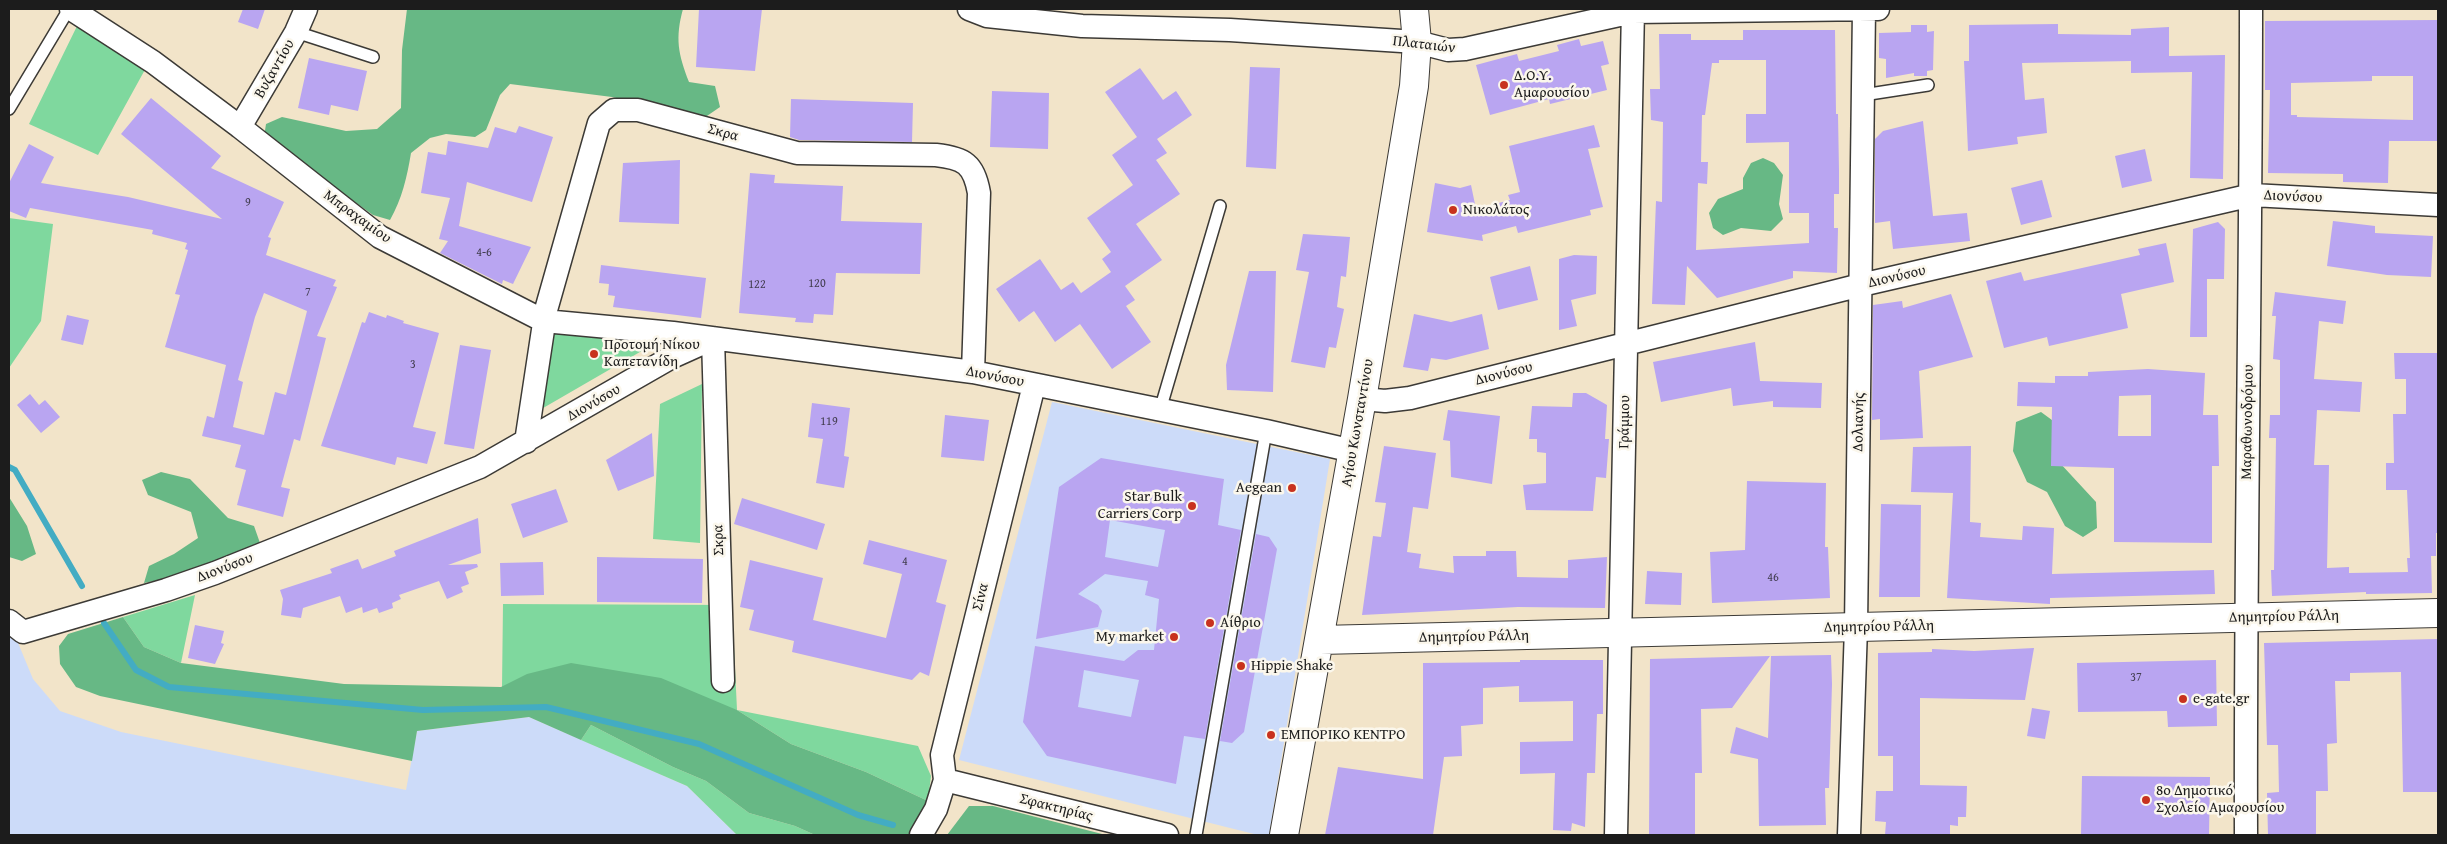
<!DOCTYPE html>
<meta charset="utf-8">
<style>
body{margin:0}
#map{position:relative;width:2447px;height:844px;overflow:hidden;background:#f2e4c9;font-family:"Gentium Book Plus",serif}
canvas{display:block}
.frame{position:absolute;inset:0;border:10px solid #1c1c1c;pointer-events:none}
</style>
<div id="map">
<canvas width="2447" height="844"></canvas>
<div class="frame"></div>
</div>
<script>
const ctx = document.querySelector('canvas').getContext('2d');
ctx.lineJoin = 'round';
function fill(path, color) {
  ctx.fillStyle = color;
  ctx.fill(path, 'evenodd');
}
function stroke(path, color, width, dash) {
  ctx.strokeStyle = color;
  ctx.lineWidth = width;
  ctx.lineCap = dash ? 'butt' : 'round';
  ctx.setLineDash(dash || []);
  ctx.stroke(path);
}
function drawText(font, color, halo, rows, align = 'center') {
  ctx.font = font + ' "Gentium Book Plus",serif';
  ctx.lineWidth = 5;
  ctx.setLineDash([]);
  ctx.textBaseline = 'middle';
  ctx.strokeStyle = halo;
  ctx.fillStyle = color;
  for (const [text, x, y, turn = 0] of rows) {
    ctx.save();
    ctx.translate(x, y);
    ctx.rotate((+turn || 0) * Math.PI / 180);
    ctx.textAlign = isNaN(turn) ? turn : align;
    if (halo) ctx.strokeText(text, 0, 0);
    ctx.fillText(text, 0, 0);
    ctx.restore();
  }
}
fill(new Path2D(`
 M1052,402L1330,459L1269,835H1258L959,760Z
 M9,635L16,638L33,679L60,711L121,732L406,790L417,731L529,717L687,786L737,835H9Z`), '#ccdbf9');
fill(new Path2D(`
 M79,22L147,66L98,155L29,124Z
 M9,218L53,224L41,321L9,368Z
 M548,330L652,345L538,411Z
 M702,384L700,543L653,539L660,404Z
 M195,595L181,663L144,647L123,617Z
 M503,604L732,605L737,710L918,746L931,776L928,801L866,772L791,744L737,710L502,687Z
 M591,725L673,767L706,781L749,813L795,826L815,835H737L687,786L581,740Z`), '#7fd89e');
fill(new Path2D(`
 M407,9H683C675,38 678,54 689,82L715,86L720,107L704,118L612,97L510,84L500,95L486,130L475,137L446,134L430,138L411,153C407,177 402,199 390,220L373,215L264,137L266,124L282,117L346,131L377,129L401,108L402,50Z
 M1763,158L1774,163L1783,175L1779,204L1783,219L1771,231L1741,228L1723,235L1713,228L1709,213L1718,199L1743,189V178L1751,163Z
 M2041,412L2056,423L2059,462L2096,502L2097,528L2083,537L2065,526L2047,492L2027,482L2013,451L2016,422Z
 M161,472L190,479L228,518L254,526L260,543C226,563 183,576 144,583L149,566L174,554L198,538L191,512L148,495L142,480Z
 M9,497L27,526L36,554L22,561L9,557Z
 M123,617L144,647L181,663L344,684L501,687L527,674L571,663L661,678L737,710L791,744L866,772L928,801L909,835H815L795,826L749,813L706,781L673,767L591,725L581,740L529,717L417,731L412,761L100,696L76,687L60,664L59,646L68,634Z
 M969,806H993L1106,835H947Z`), '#67b885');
stroke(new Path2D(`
 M9,467L15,470L82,586
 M104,623L136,670L169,687L423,710L546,707L699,744L858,815L893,825`), '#43acc3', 6);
fill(new Path2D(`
 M243,9H265L258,29L238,22Z
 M699,9H762L755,71L696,67Z
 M2438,20V141H2389L2388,183L2343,182V174L2268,173L2270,90H2265V21ZM2372,76H2413V120L2297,117V115H2291V83L2372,81Z
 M2058,24V34L2131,35V29L2169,27V56L2225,55L2223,179L2190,178L2192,72L2131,73V61L2022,63L2025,100L2044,98L2047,133L2017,137L2018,144L1968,151L1964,61H1969V25Z
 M1911,25H1927V32L1934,31L1933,70L1927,71V76H1914V73L1886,78V59L1879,58V33L1911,32Z
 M1743,30H1835L1836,114H1838L1839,171V194H1834V228H1838L1837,273L1793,271V278L1717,298L1687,266L1685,305L1652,304L1656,201L1662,202L1663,122L1651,120L1650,89H1660L1659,34H1691V40H1743ZM1719,60H1766V114H1746V143L1789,142V213H1809V243L1696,250L1698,183L1707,184L1708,162H1701L1702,115H1705L1712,63H1719Z
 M1579,39L1581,46L1603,41L1609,64L1601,66L1607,90L1550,104L1549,99L1490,115L1476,65L1517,54L1519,61L1559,51L1557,45Z
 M309,58L367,71L358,111L331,105L329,115L298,108Z
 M1250,67L1280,68L1276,169L1246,167Z
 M1140,68L1163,100L1176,91L1192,115L1157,139L1167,153L1156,160L1180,194L1136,224L1162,260L1125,286L1135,300L1126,306L1151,342L1112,369L1080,324L1055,342L1034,311L1019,322L996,289L1040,259L1061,290L1073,282L1081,293L1111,272L1102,259L1111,252L1087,218L1133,185L1112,155L1137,137L1105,92Z
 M992,91L1049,93L1048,149L990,147Z
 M151,98L221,156L211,168L284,202L268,237L271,238L266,255L336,280L333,286L337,287L317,336L326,338L300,441L294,439L281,487L290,489L283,517L237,505L246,470L235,467L241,445L202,436L207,416L214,418L226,365L165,347L180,295L175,294L188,250L185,249L187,243L152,234L153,230L30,208L26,218L9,211V183L29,144L54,157L41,183L128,197L222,219L121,134ZM264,293L307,311L286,395L275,392L264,435L233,427L243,382L238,380L255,317Z
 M791,99L913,103L912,142L799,140L790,137Z
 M1923,121L1933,216L1967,213L1970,241L1893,249L1890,221L1875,223V139L1883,131Z
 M1594,125L1600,147L1588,149L1603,207L1590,210L1591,215L1518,233L1516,226L1482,235L1483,241L1427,232L1435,183L1460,188L1471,185L1476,209L1510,200L1508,195L1520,192L1509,146Z
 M519,126L553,137L532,202L467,182L459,226L531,247L513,284L503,280L502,284L440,253L448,241L439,239L450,198L421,193L428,152L446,155L448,141L488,148L495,127L516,133Z
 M2145,149L2152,181L2122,188L2115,156Z
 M680,160L679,224L619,222L623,163Z
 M750,173L775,175L774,183L843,186L841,221L922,223L920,274L836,273L833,315L814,314L813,323L795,322L796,318L739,313Z
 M2042,180L2052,217L2021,225L2011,188Z
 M2333,221L2375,226V233L2433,236L2431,277L2387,275L2327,266Z
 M2218,222L2225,229L2224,279H2207V337H2190L2193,229Z
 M1303,234L1350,237L1346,277L1341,276L1337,307L1344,309L1336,348L1329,347L1325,368L1291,362L1309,272L1296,270Z
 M2166,243L2174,282L2121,294L2128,328L2049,346L2047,337L2004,348L1986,281L2021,272L2024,281L2140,255L2138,249Z
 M1574,255L1597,256L1596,294L1571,300L1577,326L1559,330V259Z
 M601,265L706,278L701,318L613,307L615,296L608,295L609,284L599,283Z
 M1530,266L1538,300L1498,310L1490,277Z
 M1249,271H1276L1273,392L1227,390L1226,365Z
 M2275,292L2346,301L2343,324L2319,321L2314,379L2362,382L2360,412L2317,410L2314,465H2329L2327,568L2349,567V573L2408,572L2407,558H2410L2407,490H2386V463H2394L2393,414H2406V379H2395L2394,353H2438V533H2436V556H2431L2432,593L2366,594V592L2272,596L2271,570H2274L2276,438H2269L2270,415H2280V360L2273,359L2276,316H2272Z
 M1951,294L1973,357L1919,371L1923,438L1880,440V419L1872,420L1873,305L1902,301L1903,308Z
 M369,312L386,318L387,315L404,321L403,323L439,333L413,427L436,432L427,464L397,457L395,465L321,446L362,322L365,323Z
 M1414,314L1451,322L1482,314L1489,349L1446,360L1431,358L1428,371L1403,367Z
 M67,315L89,320L83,345L61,340Z
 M1755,342L1760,381L1822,383L1821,408L1773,407V401L1733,406L1731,388L1661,402L1653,362Z
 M460,345L491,350L474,449L444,444Z
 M2148,369L2205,373L2203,415H2218L2219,466H2212V543L2114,542V468L2051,466L2052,407L2017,406L2018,382L2055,383V376H2088V372ZM2151,395V436H2118L2119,396Z
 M1573,393H1586L1607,405L1605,439H1609L1606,478L1596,477L1593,511L1526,510L1523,485L1546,483V453L1537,452V439H1529L1532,406L1572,407Z
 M30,394L39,405L45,400L60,417L41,433L17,405Z
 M812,403L850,408L844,456L849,457L844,488L816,483L823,439L808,437Z
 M1448,410L1500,416L1492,484L1451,477L1450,441L1443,440Z
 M945,415L989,420L984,461L941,457Z
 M652,433L654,476L618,491L606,460Z
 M1384,446L1436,453L1428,509L1413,507L1407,552L1421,554L1419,568L1454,573L1453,556H1486V551H1516L1517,577L1568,578V560L1607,557L1605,608L1518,607L1362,615L1373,536L1381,537L1386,503L1375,502Z
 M1971,446L1970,522L1981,523L1980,537L2022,540L2023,526L2054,528L2052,574L2214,570L2215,594L2050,598V604L1947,598L1953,493L1911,492L1913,447Z
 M1101,458L1224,479L1218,525L1241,530L1205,739L1184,736L1176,784L1047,756L1023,722L1035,646L1124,661L1138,650H1154L1159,599L1145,595L1148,581L1105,574L1078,594L1098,605L1102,611L1098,627L1036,639L1059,487ZM1110,520L1165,530L1158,567L1105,557ZM1084,670L1139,680L1131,717L1078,707Z
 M1747,481L1826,483L1825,547H1828L1830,598L1712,603L1710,552L1745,550Z
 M556,489L568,522L523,538L511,504Z
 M742,498L825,524L817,550L734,524Z
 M1881,504L1921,505L1920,597H1879Z
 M478,518L481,553L448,565L477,564L478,567L465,572L469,584L461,587L463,592L447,599L439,581L399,595L401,599L392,603L393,608L379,613L377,608L363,613L362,607L346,613L340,596L303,608L301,618L281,615L283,599L280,590L332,573L330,569L358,559L362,569L396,556L394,551Z
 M1256,534L1269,537L1277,549L1244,732L1232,743L1220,741Z
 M869,540L947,560L936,602L946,605L929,676L920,672L912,680L792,652L794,641L749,630L754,610L740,607L750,560L823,578L813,620L886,638L902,574L863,564Z
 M597,557L703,559L702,603L597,602Z
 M543,562L544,595L501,596L500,563Z
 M1647,571L1682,573L1681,605L1645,604Z
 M195,625L224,631L221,643L224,644L215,664L188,658Z
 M2438,639V792H2403L2401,672L2350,673V681H2335L2337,743L2327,744L2328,791H2316V835H2268L2267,793L2279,792L2278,745H2267L2264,643Z
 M2034,648L2025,700L1920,698V785L1967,786L1966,817H1958V826L1950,825V835H1885L1886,822L1875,821L1876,791H1893V756H1878V653L1932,652V649L1974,651Z
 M1831,655L1832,684L1829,788H1825L1826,825L1759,826L1758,759L1730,753L1736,727L1768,738L1771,656Z
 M1770,656L1732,708L1701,709L1702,773H1695V835H1649L1650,659Z
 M1520,660H1603V714H1597L1595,773H1587L1585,827L1572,823L1571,831L1553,830L1555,773L1520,774V742L1573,741V701L1519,702V686L1483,688V724L1461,726L1462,756L1444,757L1433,835H1325L1338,767L1423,779V663L1520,662Z
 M2216,660L2217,726L2168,727L2167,711L2078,712L2077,663Z
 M2032,708L2050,711L2045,739L2027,736Z
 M2082,776L2210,777L2209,835H2081Z`), '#b9a5f1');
const lane = new Path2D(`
 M296,32L373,57
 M1863,95L1928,85
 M9,109L69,9
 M1160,410L1220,206
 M1196,835L1266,431`);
const street = new Path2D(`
 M71,9L153,62L240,127L380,237L544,321L673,333L973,372L1266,431L1353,451
 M969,9L987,16L1082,26L1230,30L1417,42L1448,50L1465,49L1633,12L1878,9
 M240,127L296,32L306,9
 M713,338L723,681
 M1362,399L1385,401L1410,398L1861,285L2252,195L2438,205
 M526,442L546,310L599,123L614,110H638L797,153L936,155C964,158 974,164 979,193L973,372
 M9,621L23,632L166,590L215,573L480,467L672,357L712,339
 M945,780L1167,835
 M921,835L936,809L945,780L942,755L1034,385
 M1616,835L1633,9
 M1849,835L1856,627L1864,9
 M2246,835C2245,560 2251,284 2251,9`);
const secondary = new Path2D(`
 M1320,640L2438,613
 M1284,835L1362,399L1414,86L1417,42L1414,9`);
stroke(lane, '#3c3a36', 14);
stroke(street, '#3c3a36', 25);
stroke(secondary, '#3c3a36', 30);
stroke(lane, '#fff', 11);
stroke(street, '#fff', 22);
stroke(secondary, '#fff', 28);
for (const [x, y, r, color] of [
 [1504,85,5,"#c8321e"],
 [1453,210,5,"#c8321e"],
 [594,354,5,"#c8321e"],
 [1292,488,5,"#c8321e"],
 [1192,506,5,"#c8321e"],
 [1210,623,5,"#c8321e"],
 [1174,637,5,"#c8321e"],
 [1241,666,5,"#c8321e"],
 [2183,699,5,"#c8321e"],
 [1271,735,5,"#c8321e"],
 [2146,800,5,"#c8321e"]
]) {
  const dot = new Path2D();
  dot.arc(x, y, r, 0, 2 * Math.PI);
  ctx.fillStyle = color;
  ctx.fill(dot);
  stroke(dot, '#fbf7ec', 2);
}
drawText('12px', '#433e51', null, [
 ["9",248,203],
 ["4-6",484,253],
 ["120",817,284],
 ["122",757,285],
 ["7",308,293],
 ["3",413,365],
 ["119",829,422],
 ["4",905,562],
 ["46",1773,578],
 ["37",2136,678]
]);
drawText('15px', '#1c1c1c', '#fbf7ec', [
 ["Πλαταιών",1424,45,7],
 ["Βυζαντίου",275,69,-60],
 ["Σκρα",723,133,15],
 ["Διονύσου",2293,197,3],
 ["Μπραχαμίου",357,217,36],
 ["Διονύσου",1897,277,-13],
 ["Διονύσου",1504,374,-14],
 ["Διονύσου",995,377,11],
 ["Διονύσου",594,403,-30],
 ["Γράμμου",1625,422,-89],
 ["Δολιανής",1859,422,-89],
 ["Μαραθωνοδρόμου",2248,422,-89],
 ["Αγίου Κωνσταντίνου",1358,423,-80],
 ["Σκρα",719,540,-92],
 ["Διονύσου",225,568,-21],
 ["Σίνα",981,597,-76],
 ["Δημητρίου Ράλλη",2284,617,-1],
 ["Δημητρίου Ράλλη",1879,627,-1],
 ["Δημητρίου Ράλλη",1474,637,-1],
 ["Σφακτηρίας",1056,808,14]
]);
drawText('15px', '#1c1c1c', '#fbf7ec', [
 ["Δ.Ο.Υ.",1514,76],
 ["Αμαρουσίου",1514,93],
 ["Νικολάτος",1463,210],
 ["Προτομή Νίκου",604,345],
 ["Καπετανίδη",604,362],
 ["Aegean",1282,488,"right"],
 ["Star Bulk",1182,497,"right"],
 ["Carriers Corp",1182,514,"right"],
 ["Αίθριο",1220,623],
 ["My market",1164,637,"right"],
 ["Hippie Shake",1251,666],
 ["e-gate.gr",2193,699],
 ["ΕΜΠΟΡΙΚΟ ΚΕΝΤΡΟ",1281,735],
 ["8ο Δημοτικό",2156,791],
 ["Σχολείο Αμαρουσίου",2156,808]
], 'left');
</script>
